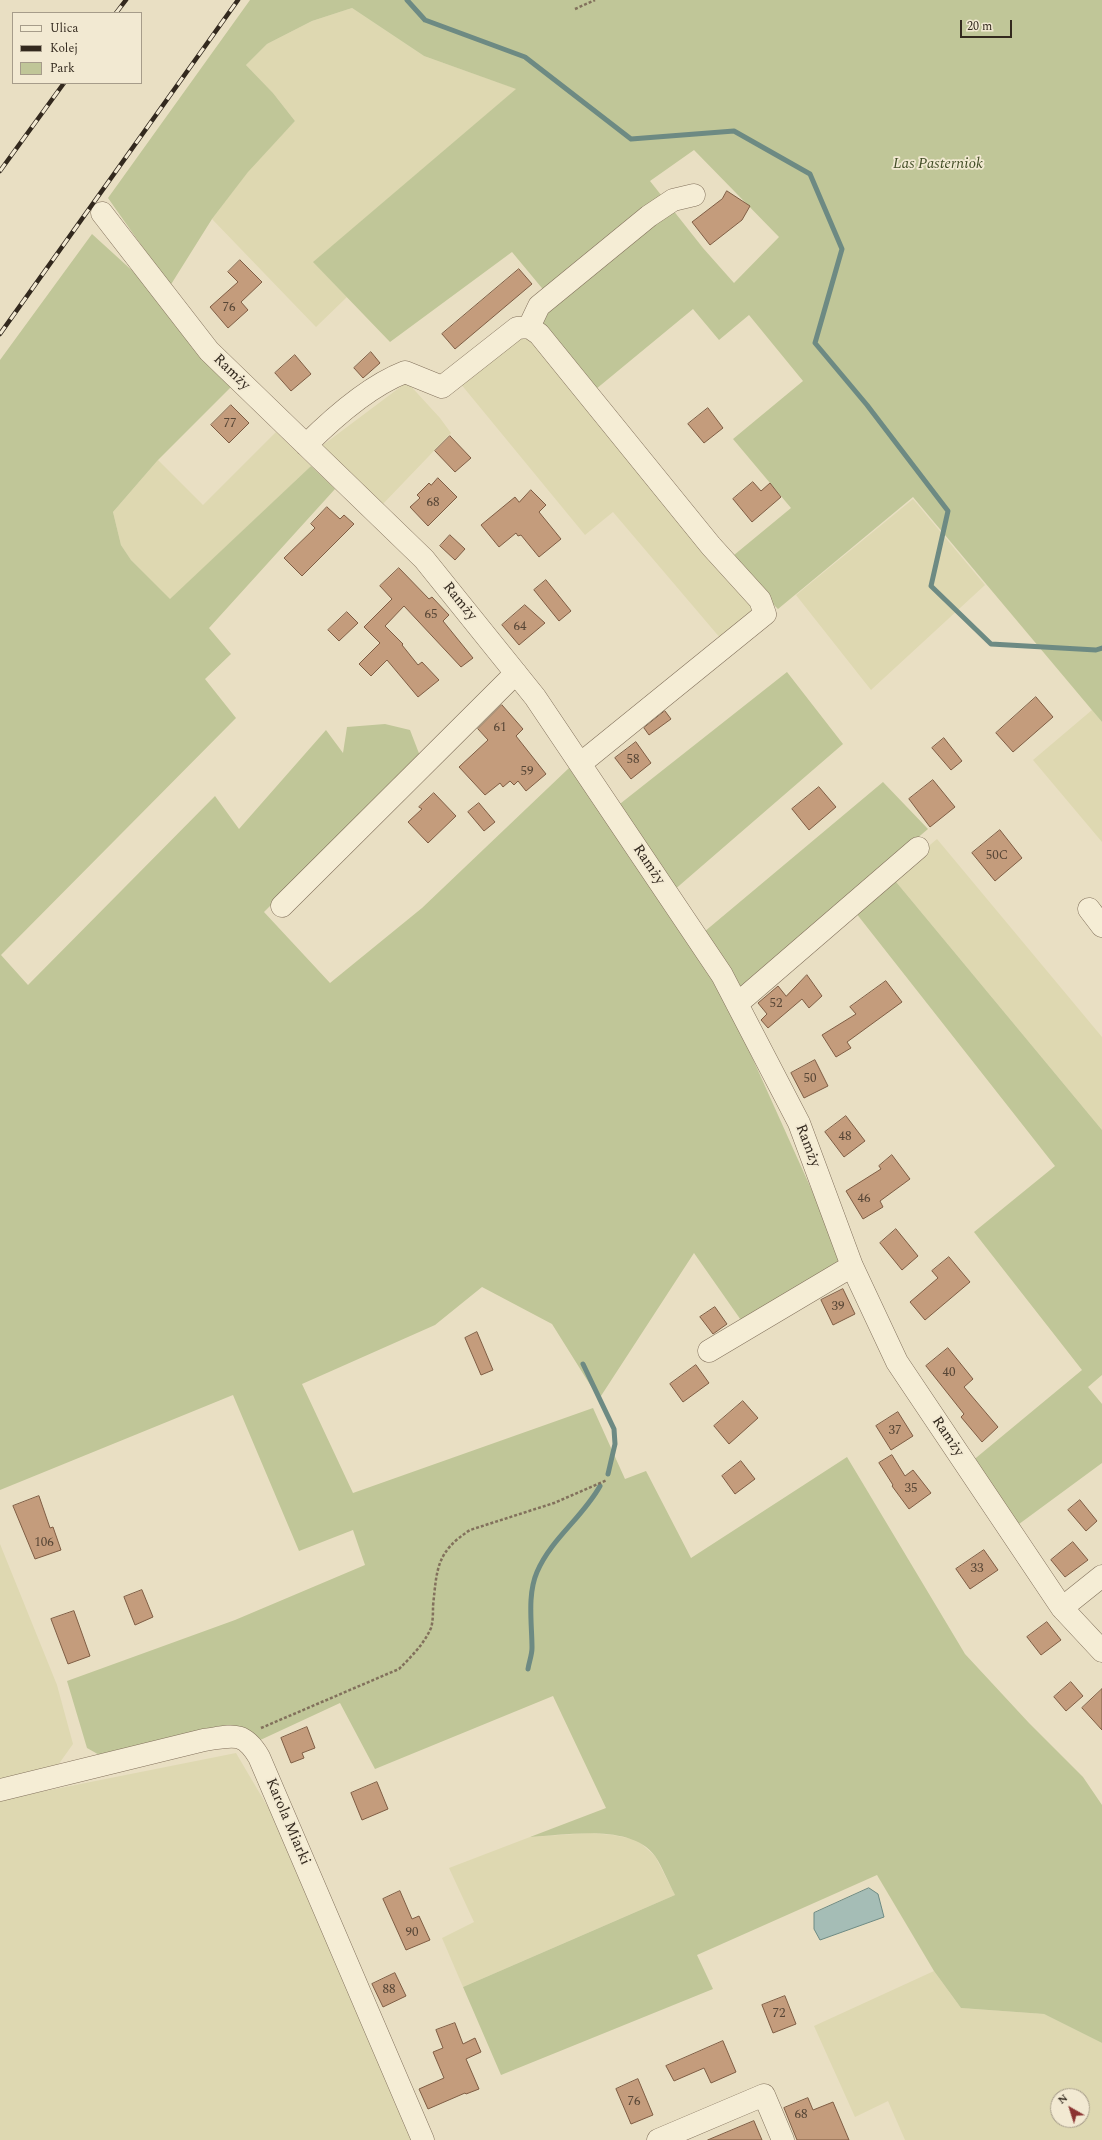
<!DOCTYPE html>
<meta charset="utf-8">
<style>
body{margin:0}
#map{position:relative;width:1102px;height:2140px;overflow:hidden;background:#e9dfc3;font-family:Spectral,serif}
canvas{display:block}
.legend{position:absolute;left:12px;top:12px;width:130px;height:72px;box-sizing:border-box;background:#f2e9d2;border:1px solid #a69c8a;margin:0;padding:5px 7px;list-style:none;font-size:12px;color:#33291e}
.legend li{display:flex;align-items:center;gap:8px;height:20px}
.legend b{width:20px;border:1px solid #a69c8a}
.north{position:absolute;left:1050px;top:2088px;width:40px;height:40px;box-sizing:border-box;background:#f2e9d2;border:1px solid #a69c8a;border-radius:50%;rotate:321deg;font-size:11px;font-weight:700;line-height:16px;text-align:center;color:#33291e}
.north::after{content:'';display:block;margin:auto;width:14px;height:18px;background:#8b3331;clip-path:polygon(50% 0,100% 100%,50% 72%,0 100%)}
.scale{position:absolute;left:960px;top:20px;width:52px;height:18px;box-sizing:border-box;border:2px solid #33291e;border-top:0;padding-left:5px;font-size:12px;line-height:14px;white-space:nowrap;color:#33291e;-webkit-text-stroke:3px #f2e9d2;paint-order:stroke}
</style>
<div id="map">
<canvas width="1102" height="2140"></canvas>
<ul class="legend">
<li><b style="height:5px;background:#f5edd5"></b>Ulica</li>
<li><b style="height:5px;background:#33291e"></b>Kolej</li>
<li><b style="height:11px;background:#c0c698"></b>Park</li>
</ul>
<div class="north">N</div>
<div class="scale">20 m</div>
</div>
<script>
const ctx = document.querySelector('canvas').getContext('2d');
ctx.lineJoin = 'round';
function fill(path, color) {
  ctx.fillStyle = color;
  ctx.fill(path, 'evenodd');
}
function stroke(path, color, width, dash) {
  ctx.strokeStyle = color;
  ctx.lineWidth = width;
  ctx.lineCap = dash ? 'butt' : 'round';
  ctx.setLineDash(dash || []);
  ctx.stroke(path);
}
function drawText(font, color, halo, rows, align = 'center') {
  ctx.font = font + ' Spectral,serif';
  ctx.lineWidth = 3.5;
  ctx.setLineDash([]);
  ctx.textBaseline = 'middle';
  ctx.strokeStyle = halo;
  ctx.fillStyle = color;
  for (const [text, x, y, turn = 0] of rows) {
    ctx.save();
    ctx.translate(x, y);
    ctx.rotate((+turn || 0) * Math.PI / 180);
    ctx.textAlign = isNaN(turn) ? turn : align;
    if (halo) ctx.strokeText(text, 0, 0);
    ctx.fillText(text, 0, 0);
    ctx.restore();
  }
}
fill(new Path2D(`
 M352,8L424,56L517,89L314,262L347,297L316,327L212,219L252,166L295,121L273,93L246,65L267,44L312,21Z
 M523,331L755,607L721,639L613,512L585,535L460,383Z
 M407,382L440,418L451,433L381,506L319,448Z
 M276,432L311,466L170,600L131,560L121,545L113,512L158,460L203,505Z
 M913,499L985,585L871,690L796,595Z
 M1092,710L1102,722V842L1033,760Z
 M937,839L1102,1037V1130L892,877Z
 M0,1544L57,1685L73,1744L58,1765L0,1779Z
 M236,1753L269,1809L411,2140H0V1800Z
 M590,1833L613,1835L637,1840L655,1856L675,1895L463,1987L442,1938L474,1922L449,1868L530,1837Z
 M934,1971L961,2008L1044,2014L1102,2043V2140H905L888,2101L855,2117L814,2026ZM1058,2096H1082V2120H1058Z`), '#ded8b1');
fill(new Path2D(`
 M250,0H1102V722L913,497L778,609L728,560L791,508L733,439L803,381L749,315L719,340L693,309L590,394L534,323L556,305L512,252L390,342L313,262L516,89L424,56L352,8L312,21L267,44L246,65L273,93L295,121L248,172L212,219L170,286L108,198ZM694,150L779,237L734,283L703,248L650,181Z
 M92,234L148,285L231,387L158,460L113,512L121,545L131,560L170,599L311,466L335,489L209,628L231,654L205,679L236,718L1,955L28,985L215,796L239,829L326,730L343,753L347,727L385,724L410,730L420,756L264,912L330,983L422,908L569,768L658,892L716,977L844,1262L743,1323L694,1253L599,1399L552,1324L482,1287L435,1325L302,1384L353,1493L593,1408L625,1479L646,1471L691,1558L847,1457L965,1654L1029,1723L1083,1777L1102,1805V2043L1044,2014L961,2008L934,1971L877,1875L697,1955L713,1989L501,2075L463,1987L675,1895C668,1882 663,1868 655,1856C631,1823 566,1835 530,1837L606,1808L553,1696L375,1769L340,1703L256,1742L103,1757L87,1748L67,1681L235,1620L365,1565L353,1530L299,1551L233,1395L0,1490V360Z
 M787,672L843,744L673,891L616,807Z
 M883,782L928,829L736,991L704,932Z
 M892,877L1102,1130V1375L1088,1387L1102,1404V1463L1015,1527L971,1462L1082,1370L974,1232L1055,1166L852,908Z`), '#c0c698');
const water = new Path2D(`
 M869,1888L878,1894L884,1917L820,1940L814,1929V1913Z`);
fill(water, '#a5bdb6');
stroke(water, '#6d8a83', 1);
stroke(new Path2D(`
 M407,0L425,20L525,57L631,139L734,131L810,174L842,249L815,343L867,405L948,511L931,586L991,644L1096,650L1102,648
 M583,1364L614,1429L615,1444L608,1474
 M528,1669C529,1662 532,1655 532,1648C532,1624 527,1595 537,1572C551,1539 583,1517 600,1486`), '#6d8a83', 5);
const building = new Path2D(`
 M727,191L750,206L742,220L710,245L692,222L722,199Z
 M240,260L262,282L241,302L248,310L228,328L210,307L238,282L228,272Z
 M519,269L532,284L455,349L442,334Z
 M371,352L380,363L363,378L354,368Z
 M295,355L311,374L291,391L275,373Z
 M231,405L249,423L229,443L211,425Z
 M708,408L723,428L704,443L688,424Z
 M450,436L471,458L455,472L435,451Z
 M438,478L457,497L428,526L410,507L420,498L417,495L429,483L431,485Z
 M753,482L761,491L770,483L781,497L752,522L733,499Z
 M531,490L546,505L539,512L561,539L539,557L521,535L518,536L516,533L499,547L481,525L515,497L519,502Z
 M327,507L340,519L344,515L354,524L302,576L284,558L315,528L311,524Z
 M450,535L465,549L455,560L440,546Z
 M399,568L429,599L432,597L449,615L443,621L473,658L461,667L404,606L385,626L403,644L402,645L418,665L422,662L439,680L418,697L387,660L371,676L359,664L380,643L364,627L392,599L380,586Z
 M546,580L571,611L559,621L534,590Z
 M525,605L545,623L519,645L502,625Z
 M347,612L358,623L339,641L328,630Z
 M1036,697L1053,717L1013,752L996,733Z
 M502,705L523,729L516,736L546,774L526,791L518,781L514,785L510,781L503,787L500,783L485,795L459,767L488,740L478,729Z
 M665,711L671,719L649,735L644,728Z
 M944,738L962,761L951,770L932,748Z
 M636,742L651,763L631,779L615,758Z
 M933,780L955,807L930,827L909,799Z
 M819,787L836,807L809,830L792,809Z
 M434,793L456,816L428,843L408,822L422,809L419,807Z
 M479,803L495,822L484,831L468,812Z
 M1000,830L1022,858L995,881L972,853Z
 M807,975L822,996L809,1008L802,999L768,1028L761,1020L767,1014L758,1003L778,986L786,996Z
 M886,981L902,1002L847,1042L851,1048L836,1057L822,1035L856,1014L850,1007Z
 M815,1060L828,1086L804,1098L791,1073Z
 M846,1116L865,1141L844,1157L825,1132Z
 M892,1155L910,1179L880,1201L883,1207L863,1219L846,1191L881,1169L879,1166Z
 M896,1229L918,1256L902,1270L880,1243Z
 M949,1257L970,1282L925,1320L910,1302L938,1278L932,1271Z
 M843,1289L855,1314L833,1325L821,1300Z
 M715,1307L727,1324L713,1334L700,1317Z
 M477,1332L493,1370L481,1375L465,1338Z
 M948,1348L973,1379L964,1387L998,1427L982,1442L961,1417L964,1414L926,1366Z
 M696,1365L709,1383L683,1402L670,1384Z
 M743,1401L758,1418L729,1444L714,1426Z
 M898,1412L913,1436L891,1450L876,1426Z
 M892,1455L905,1476L913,1470L931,1493L909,1509L892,1486L893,1485L879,1463Z
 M741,1461L755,1479L735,1494L722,1476Z
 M39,1496L50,1528L53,1527L61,1550L35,1559L13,1506Z
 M1080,1500L1097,1521L1086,1531L1068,1510Z
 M1073,1542L1088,1560L1065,1577L1051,1560Z
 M984,1550L998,1570L970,1589L956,1569Z
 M142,1590L153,1617L135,1625L124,1597Z
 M74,1611L90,1656L68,1664L51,1619Z
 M1047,1622L1061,1640L1041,1655L1027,1637Z
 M1071,1682L1083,1696L1066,1711L1054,1697Z
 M1102,1689V1730L1082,1708Z
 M307,1727L315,1748L302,1753L304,1758L291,1763L281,1738Z
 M377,1782L388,1809L362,1820L351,1793Z
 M400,1891L412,1919L419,1916L430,1940L406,1950L383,1899Z
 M395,1973L406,1996L383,2007L372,1984Z
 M785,1996L796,2024L773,2033L762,2005Z
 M455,2023L463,2044L475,2038L481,2052L466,2059L479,2089L466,2094L465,2093L428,2109L419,2089L444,2078L433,2052L443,2048L436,2030Z
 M723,2041L736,2072L711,2083L704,2068L674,2081L666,2066Z
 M638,2079L653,2115L631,2124L616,2089Z
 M808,2098L813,2110L833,2102L849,2140H797L784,2108Z
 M754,2121L762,2140H708Z`);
fill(building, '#c49c7c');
stroke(building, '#7f5d44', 1);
const minor = new Path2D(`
 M102,213L209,351L424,559L535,697L722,975L799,1123L852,1266L897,1362L1062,1608L1102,1651
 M529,327L539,306L649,216L673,200L694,195
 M306,445C333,418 369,386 405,372L442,387L517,328L529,327L539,334L711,546L760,600L765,614L580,764
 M282,906L516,673
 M1089,909L1102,926
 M737,1004L918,848
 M709,1351L852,1266
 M1062,1608L1102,1576
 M0,1790L204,1740C232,1736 243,1730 259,1757L423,2140
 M658,2140L764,2095L783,2140`);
stroke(minor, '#82715c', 23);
stroke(new Path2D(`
 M575,9L595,0
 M261,1728L399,1669C411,1657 424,1644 431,1628C433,1622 433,1613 433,1606C437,1569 436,1552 470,1530L554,1503L607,1480`), '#82715c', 2.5, [3, 2]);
stroke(minor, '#f5edd5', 22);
const rail = new Path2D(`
 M116,13L126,0
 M0,171L64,83
 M0,334L238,0`);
stroke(rail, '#33291e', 4.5);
stroke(rail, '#f2e9d2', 3, [9]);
drawText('13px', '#574636', null, [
 ["76",229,308],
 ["77",230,424],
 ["68",433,503],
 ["65",431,615],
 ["64",520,627],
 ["61",500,728],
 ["58",633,760],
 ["59",527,772],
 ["50C",997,856],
 ["52",776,1004],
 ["50",810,1079],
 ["48",845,1137],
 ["46",864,1199],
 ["39",838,1307],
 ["40",949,1373],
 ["37",895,1431],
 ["35",911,1489],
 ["106",44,1543],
 ["33",977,1569],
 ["90",412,1933],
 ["88",389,1990],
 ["72",779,2014],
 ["76",634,2102],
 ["68",801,2115]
]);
drawText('italic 15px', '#434e27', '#f2e9d2', [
 ["Las Pasterniok",938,165]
]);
drawText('15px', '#33291e', '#f2e9d2', [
 ["Ramży",231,373,44],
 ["Ramży",459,602,51],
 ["Ramży",648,865,56],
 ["Ramży",807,1146,69],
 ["Ramży",947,1437,56],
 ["Karola Miarki",287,1822,67]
]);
</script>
